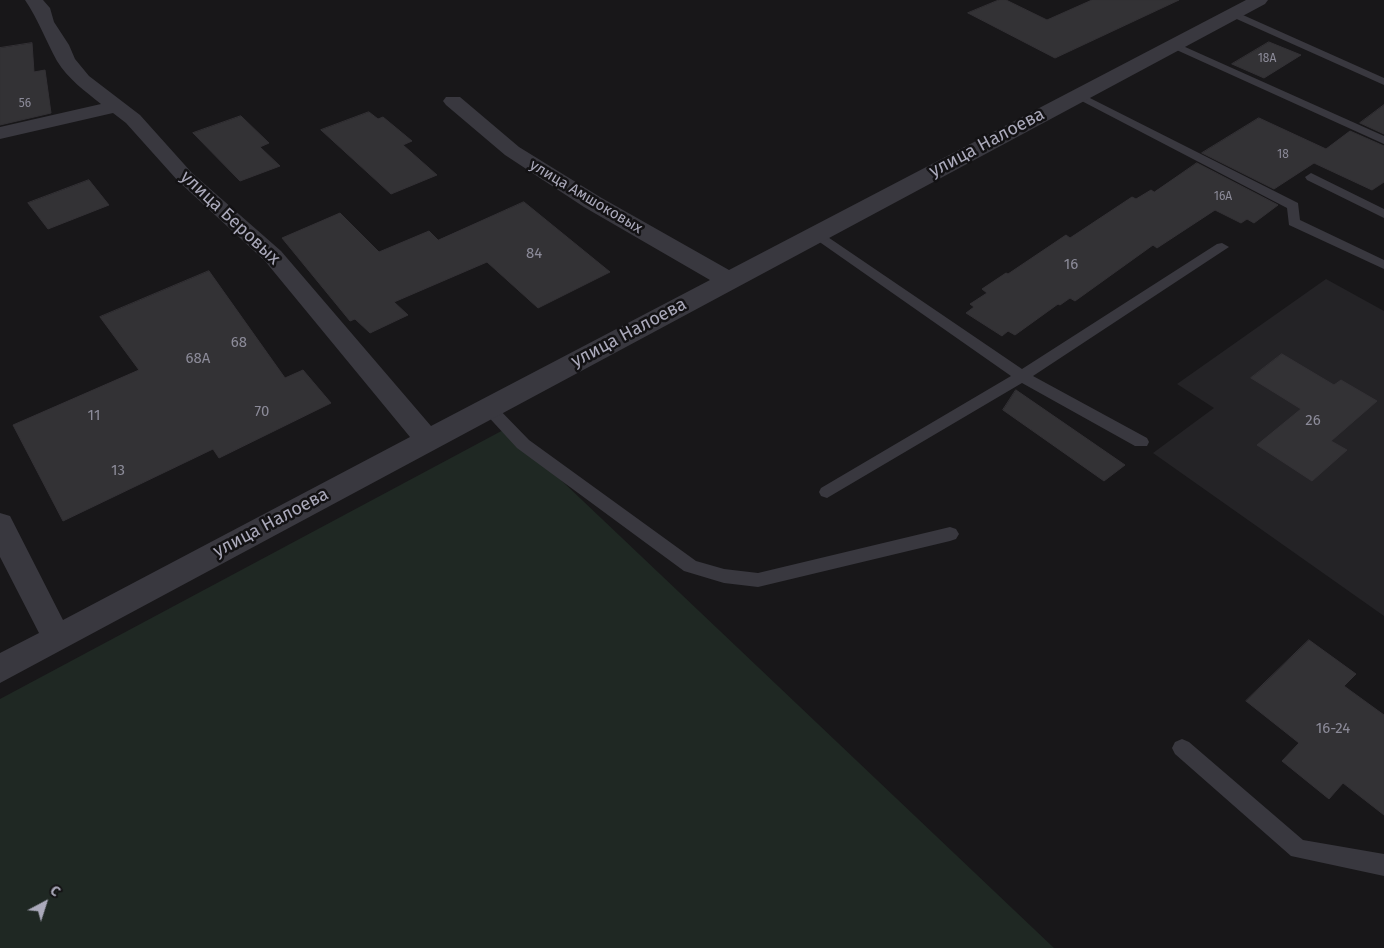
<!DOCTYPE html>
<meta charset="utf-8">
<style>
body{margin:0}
#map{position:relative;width:1384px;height:948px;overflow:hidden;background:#181719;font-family:"Fira Sans",sans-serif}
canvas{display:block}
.north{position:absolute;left:20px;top:878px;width:50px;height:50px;-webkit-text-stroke:4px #131214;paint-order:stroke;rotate:40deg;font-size:14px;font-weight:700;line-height:20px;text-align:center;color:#aaa9ba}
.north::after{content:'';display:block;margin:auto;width:18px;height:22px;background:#aaa9ba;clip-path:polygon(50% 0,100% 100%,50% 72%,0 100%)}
</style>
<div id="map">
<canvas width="1384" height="948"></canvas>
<div class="north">С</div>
</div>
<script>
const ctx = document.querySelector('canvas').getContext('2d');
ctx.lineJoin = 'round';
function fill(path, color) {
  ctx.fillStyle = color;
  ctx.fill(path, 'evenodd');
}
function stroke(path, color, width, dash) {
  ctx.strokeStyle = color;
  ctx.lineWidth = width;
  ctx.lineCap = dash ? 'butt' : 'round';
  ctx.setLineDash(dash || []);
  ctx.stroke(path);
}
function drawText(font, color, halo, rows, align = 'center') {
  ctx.font = font + ' "Fira Sans",sans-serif';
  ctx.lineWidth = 5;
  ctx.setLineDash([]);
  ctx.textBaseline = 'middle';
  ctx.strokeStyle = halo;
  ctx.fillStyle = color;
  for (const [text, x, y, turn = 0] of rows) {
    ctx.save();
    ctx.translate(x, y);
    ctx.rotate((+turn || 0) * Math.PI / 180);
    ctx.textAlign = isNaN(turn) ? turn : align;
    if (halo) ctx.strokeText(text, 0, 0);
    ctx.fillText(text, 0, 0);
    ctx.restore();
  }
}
fill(new Path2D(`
 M1326,279L1384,311V616L1153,453L1214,408L1177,384Z`), '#242326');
fill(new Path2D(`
 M507,428L523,444L1054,948H0V699Z`), '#1f2823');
const building = new Path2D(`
 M999,0H1006L1047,20L1092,0H1179L1055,58L968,13Z
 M1269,42L1301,55L1264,78L1232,64Z
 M32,43L34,72L45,70L51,113L0,125V48Z
 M1384,105V134L1360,123Z
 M369,112L378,119L383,117L412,141L403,145L437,175L391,194L321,130Z
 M241,116L269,143L260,147L280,166L240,181L193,133Z
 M1259,118L1326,149L1350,131L1384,146V182L1372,190L1314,163L1274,189L1202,153Z
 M1197,163L1278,205L1254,223L1247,219L1241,223L1215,210L1157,248L1153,245L1075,301L1070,298L1060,305L1058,304L1015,335L1008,331L1002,336L966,313L974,307L970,304L987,293L982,289L1006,273L1008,274L1066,235L1070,238L1132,197L1136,199L1151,190L1154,192Z
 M89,180L109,205L48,229L28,203Z
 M524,202L610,272L538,308L487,262L394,302L408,315L370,333L355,319L350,321L282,238L340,213L379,252L429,231L438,240Z
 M209,271L285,378L303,370L331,403L219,458L213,449L63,521L13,425L139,370L100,317Z
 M1282,354L1334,385L1341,380L1377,401L1331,441L1347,450L1312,481L1257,445L1301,409L1251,378Z
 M1016,390L1125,465L1104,481L1003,410Z
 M1309,640L1356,674L1344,686L1384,715V815L1343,783L1329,799L1282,761L1299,743L1246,701Z`);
fill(building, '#333235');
stroke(building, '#333135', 1);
fill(new Path2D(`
 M1234,11L1384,78V85L1230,16L1229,14Z
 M1174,42L1384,136V144L1170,47V43Z
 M1078,92L1298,203L1300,220L1384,260V269L1289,225L1287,208L1074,97V93Z
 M1311,173L1384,209V218L1307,180L1305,177Z
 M816,229L1022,369L1217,244L1222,243L1229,247L1033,376L1147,438L1149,442L1147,446H1135L1022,383L827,498L821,496L819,492L821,488L1011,376L811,236L809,233L811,230Z
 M488,401L493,403L529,440L696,561L724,569L758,573L950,527L956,529L959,534L956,539L950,541L758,587L724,583L684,571L517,448L483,411L480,407L483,403Z
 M1182,739L1189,742L1303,840L1384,854V876L1291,856L1175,754L1172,748L1175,742Z`), '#39383f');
fill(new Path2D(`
 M25,0H43L50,8L54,22L69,45L75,59L89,76L140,115L192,173L281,251L431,426L710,280L584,207L505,155L446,105L443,101L446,97H460L519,147L600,197L729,270L1246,0H1268L1265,4L0,683V653L39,633L0,557V513L10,516L63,620L410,437L265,261L178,181L126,123L113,113L0,139V127L101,104C85,91 68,79 57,61C46,41 38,19 25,0Z`), '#39383f');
drawText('12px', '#8c8b99', null, [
 ["18А",1267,59],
 ["56",25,104],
 ["18",1283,155],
 ["16А",1223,197]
]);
drawText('15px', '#aaa9ba', '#131214', [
 ["улица Амшоковых",586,197,31]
]);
drawText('15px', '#8c8b99', null, [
 ["84",534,254],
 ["16",1071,265],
 ["68",239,343],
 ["68А",198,359],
 ["70",262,412],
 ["11",94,416],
 ["26",1313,421],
 ["13",118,471],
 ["16-24",1333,729]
]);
drawText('18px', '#aaa9ba', '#131214', [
 ["улица Налоева",987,143,-28],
 ["улица Беровых",230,218,43],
 ["улица Налоева",629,333,-28],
 ["улица Налоева",271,523,-28]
]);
</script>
